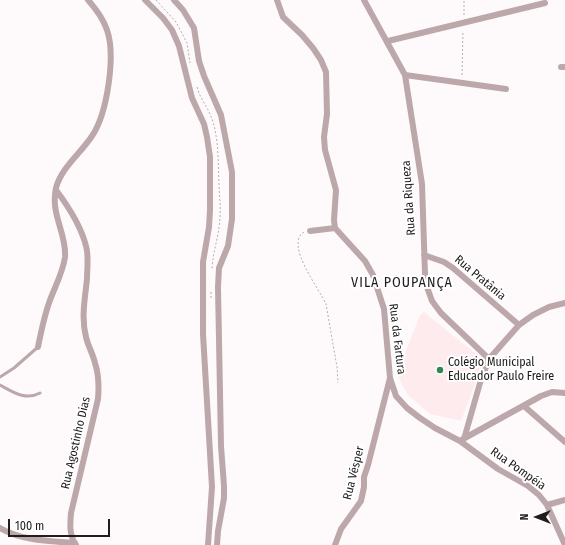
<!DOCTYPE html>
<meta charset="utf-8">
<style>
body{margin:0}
#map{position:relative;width:565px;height:545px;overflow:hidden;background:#fefafb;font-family:"Fira Sans Condensed",sans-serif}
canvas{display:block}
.north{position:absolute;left:517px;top:497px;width:40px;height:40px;-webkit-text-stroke:3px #fff;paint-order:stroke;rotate:270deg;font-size:11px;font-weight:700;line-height:16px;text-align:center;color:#1f1c1c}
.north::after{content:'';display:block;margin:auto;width:14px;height:18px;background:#1f1c1c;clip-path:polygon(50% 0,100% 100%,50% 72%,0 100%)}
.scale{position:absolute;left:8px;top:519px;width:102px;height:18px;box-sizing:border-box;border:2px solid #1f1c1c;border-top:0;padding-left:5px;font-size:12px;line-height:14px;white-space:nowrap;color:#1f1c1c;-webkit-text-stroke:3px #fff;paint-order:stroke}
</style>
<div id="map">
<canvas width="565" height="545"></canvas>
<div class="north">N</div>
<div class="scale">100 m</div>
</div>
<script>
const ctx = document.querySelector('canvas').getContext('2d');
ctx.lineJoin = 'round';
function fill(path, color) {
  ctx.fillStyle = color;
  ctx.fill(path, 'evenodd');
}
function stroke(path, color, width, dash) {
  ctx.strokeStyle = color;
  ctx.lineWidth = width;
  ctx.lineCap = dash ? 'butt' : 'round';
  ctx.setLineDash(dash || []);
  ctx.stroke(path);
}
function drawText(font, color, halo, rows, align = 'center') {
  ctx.font = font + ' "Fira Sans Condensed",sans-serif';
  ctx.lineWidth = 4;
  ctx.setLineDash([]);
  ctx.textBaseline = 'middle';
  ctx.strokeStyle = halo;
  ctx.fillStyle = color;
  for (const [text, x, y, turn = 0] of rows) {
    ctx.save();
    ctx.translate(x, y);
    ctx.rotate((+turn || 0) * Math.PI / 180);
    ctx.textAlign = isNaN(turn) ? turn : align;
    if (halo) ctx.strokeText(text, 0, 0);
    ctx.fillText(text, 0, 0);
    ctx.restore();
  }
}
fill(new Path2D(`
 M424,312L475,353L482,366L461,421L430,414L407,394L397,374L420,315Z`), '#feebee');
stroke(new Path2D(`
 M156,0L176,22L187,43L190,63
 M464,15V0
 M462,75L463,31
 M197,87C200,98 206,105 210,114C219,133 218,164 219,184C219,194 221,204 220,215C220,233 213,250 212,269
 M304,232C284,244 320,290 326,304L337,367L338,383
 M211,292V299`), '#b1aeae', 1, [2, 2]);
stroke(new Path2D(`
 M488,367L496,360L507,358
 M0,377L14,368L38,347
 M0,385C13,392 25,401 40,393`), '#bca8ab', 3);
stroke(new Path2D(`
 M145,0L163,18L172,30L179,46L192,98L204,124L207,137L210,157V210L209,227L203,262V334L212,487L208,545
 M174,0L183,10L194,28L199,61L204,76L221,115L232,172V219L228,246L219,268L218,287L221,446L224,486V498L218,531L217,545
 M277,0L283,17L302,35L313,48L321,60L326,72L327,114L324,137L325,150L336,190L334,220L335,228L365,261L373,275L384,309L390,378L396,396L407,408L420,418L435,428L460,441L498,469L528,486L539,495L547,505L565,545
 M364,0L405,75L422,184L425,274L427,287L432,301L441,313L489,359
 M388,41L545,3
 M561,67H565
 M405,75L506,89
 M56,190C68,206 81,226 86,246C89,256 87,269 87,279C85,298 81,318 86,337C88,346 93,354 95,363C99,375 99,387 98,399L71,513C70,525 69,535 76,545
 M310,231L335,228
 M424,255L444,262L453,268L519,325
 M38,347C41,332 44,317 49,303C54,288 63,273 65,257C67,234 50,214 56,188C61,168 81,153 92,136C107,114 116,56 107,30C103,18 96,9 88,0
 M524,406L565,442
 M463,439L541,396L552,392L565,393
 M464,439L480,383L489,359L519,325L533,315L549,307L565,303
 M547,505L565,500
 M0,528C23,541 49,541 75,543
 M335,545L341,529L361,501L364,487V477L368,465L390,378`), '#bca8ab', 6);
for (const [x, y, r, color] of [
 [440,370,4,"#328658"]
]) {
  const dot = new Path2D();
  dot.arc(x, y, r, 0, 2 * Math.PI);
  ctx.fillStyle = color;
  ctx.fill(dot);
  stroke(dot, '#fff', 1.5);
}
drawText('12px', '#1f1c1c', '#fff', [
 ["Rua da Riqueza",409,198,-94],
 ["Rua Pratânia",480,278,40],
 ["Rua da Fartura",397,339,83],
 ["Rua Agostinho Dias",76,443,-77],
 ["Rua Pompéia",518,469,35],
 ["Rua Vésper",354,473,-76]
]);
drawText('12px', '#1f1c1c', '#fff', [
 ["Colégio Municipal",448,363],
 ["Educador Paulo Freire",448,377]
], 'left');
ctx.letterSpacing = '1px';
drawText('14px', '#1f1c1c', '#fff', [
 ["VILA POUPANÇA",402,283]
]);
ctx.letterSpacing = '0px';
</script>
